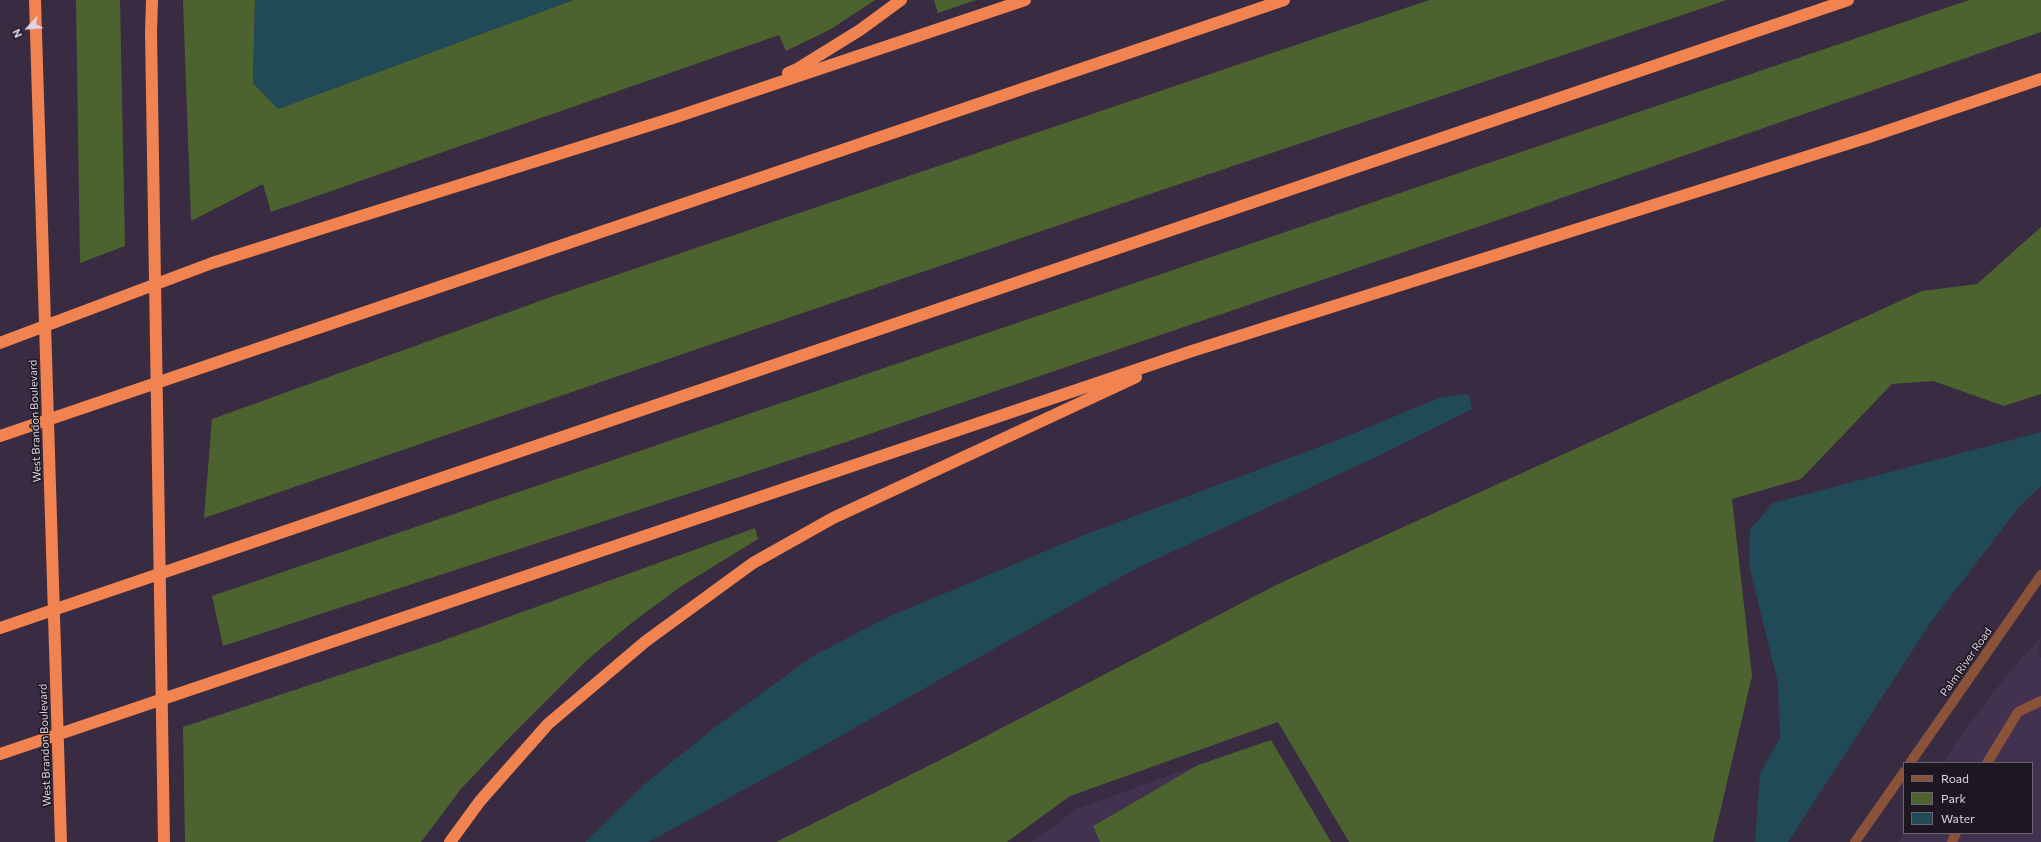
<!DOCTYPE html>
<style>
body{margin:0}
#map{position:relative;width:2041px;height:842px;overflow:hidden;background:#392b42;font-family:Commissioner,sans-serif}
canvas{display:block}
.legend{position:absolute;left:1903px;top:762px;width:130px;height:72px;box-sizing:border-box;background:#1d1721;border:1px solid #6a636f;margin:0;padding:5px 7px;list-style:none;font-size:12px;color:#ddd5e4}
.legend li{display:flex;align-items:center;gap:8px;height:20px}
.legend b{width:20px;border:1px solid #6a636f}
.north{position:absolute;left:8px;top:8px;width:40px;height:40px;-webkit-text-stroke:3px #1d1721;paint-order:stroke;rotate:244deg;font-size:11px;font-weight:700;line-height:16px;text-align:center;color:#ddd5e4}
.north::after{content:'';display:block;margin:auto;width:14px;height:18px;background:#ddd5e4;clip-path:polygon(50% 0,100% 100%,50% 72%,0 100%)}
</style>
<div id="map">
<canvas width="2041" height="842"></canvas>
<ul class="legend">
<li><b style="height:5px;background:#8a5239"></b>Road</li>
<li><b style="height:11px;background:#4c632f"></b>Park</li>
<li><b style="height:11px;background:#214a57"></b>Water</li>
</ul>
<div class="north">N</div>
</div>
<script>
const ctx = document.querySelector('canvas').getContext('2d');
ctx.lineJoin = 'round';
function fill(path, color) {
  ctx.fillStyle = color;
  ctx.fill(path, 'evenodd');
}
function stroke(path, color, width, dash) {
  ctx.strokeStyle = color;
  ctx.lineWidth = width;
  ctx.lineCap = dash ? 'butt' : 'round';
  ctx.setLineDash(dash || []);
  ctx.stroke(path);
}
function drawText(font, color, halo, rows, align = 'center') {
  ctx.font = font + ' Commissioner,sans-serif';
  ctx.lineWidth = 3;
  ctx.setLineDash([]);
  ctx.textBaseline = 'middle';
  ctx.strokeStyle = halo;
  ctx.fillStyle = color;
  for (const [text, x, y, turn = 0] of rows) {
    ctx.save();
    ctx.translate(x, y);
    ctx.rotate((+turn || 0) * Math.PI / 180);
    ctx.textAlign = isNaN(turn) ? turn : align;
    if (halo) ctx.strokeText(text, 0, 0);
    ctx.fillText(text, 0, 0);
    ctx.restore();
  }
}
fill(new Path2D(`
 M2041,637L2038,653L2041,658V842H1899L1904,833H2032V763H1944L1955,743L2010,671Z
 M1198,765L1093,826L1100,842H1031L1077,809Z`), '#43324f');
fill(new Path2D(`
 M76,0H120L125,246L80,263Z
 M183,0H255L253,83L278,109L573,0H875L831,29L786,51L779,35L271,212L263,184L191,221Z
 M934,0H976L938,13Z
 M1429,0H1727L1150,194L204,518L212,419L551,297Z
 M1969,0H2041V32L1495,221L849,441L223,646L212,596Z
 M2041,227V394L2004,406L1933,381L1892,384L1801,479L1732,499L1752,676L1713,842H1349L1278,722L1070,796L1007,842H776L946,757L1278,584L1922,291L1977,284Z
 M755,528L758,539L680,587L629,625L586,661L512,735L461,789L421,842H185L183,727L439,642Z
 M1271,740L1331,842H1100L1093,826L1198,765Z`), '#4c632f');
fill(new Path2D(`
 M255,0H573L278,109L253,83Z
 M1461,394L1469,395L1472,409L1378,456L1135,569L812,752L649,842H585L646,783L714,728L813,656L888,617L1084,535L1335,441L1439,398Z
 M2041,432V486L2019,507L1931,622L1788,842H1755L1760,774L1780,738L1778,683L1749,565L1750,529L1773,503Z`), '#214a57');
stroke(new Path2D(`
 M1910,763L2041,575
 M1987,763L2018,712L2041,701
 M1855,842L1904,772
 M1952,842L1956,833`), '#8a5239', 10);
stroke(new Path2D(`
 M35,0L61,842
 M152,0L151,32L164,842
 M788,73L797,69L860,30L901,0
 M0,343L212,263L676,117L1025,0
 M0,436L1284,0
 M0,628L1848,0
 M0,754L1192,351L1869,137L2041,79
 M450,842L480,801L548,724L646,641L753,563L833,518L1136,377`), '#f08350', 12);
drawText('11px', '#ddd5e4', '#1d1721', [
 ["West Brandon Boulevard",35,421,-92],
 ["Palm River Road",1966,662,-55],
 ["West Brandon Boulevard",45,745,-92]
]);
</script>
